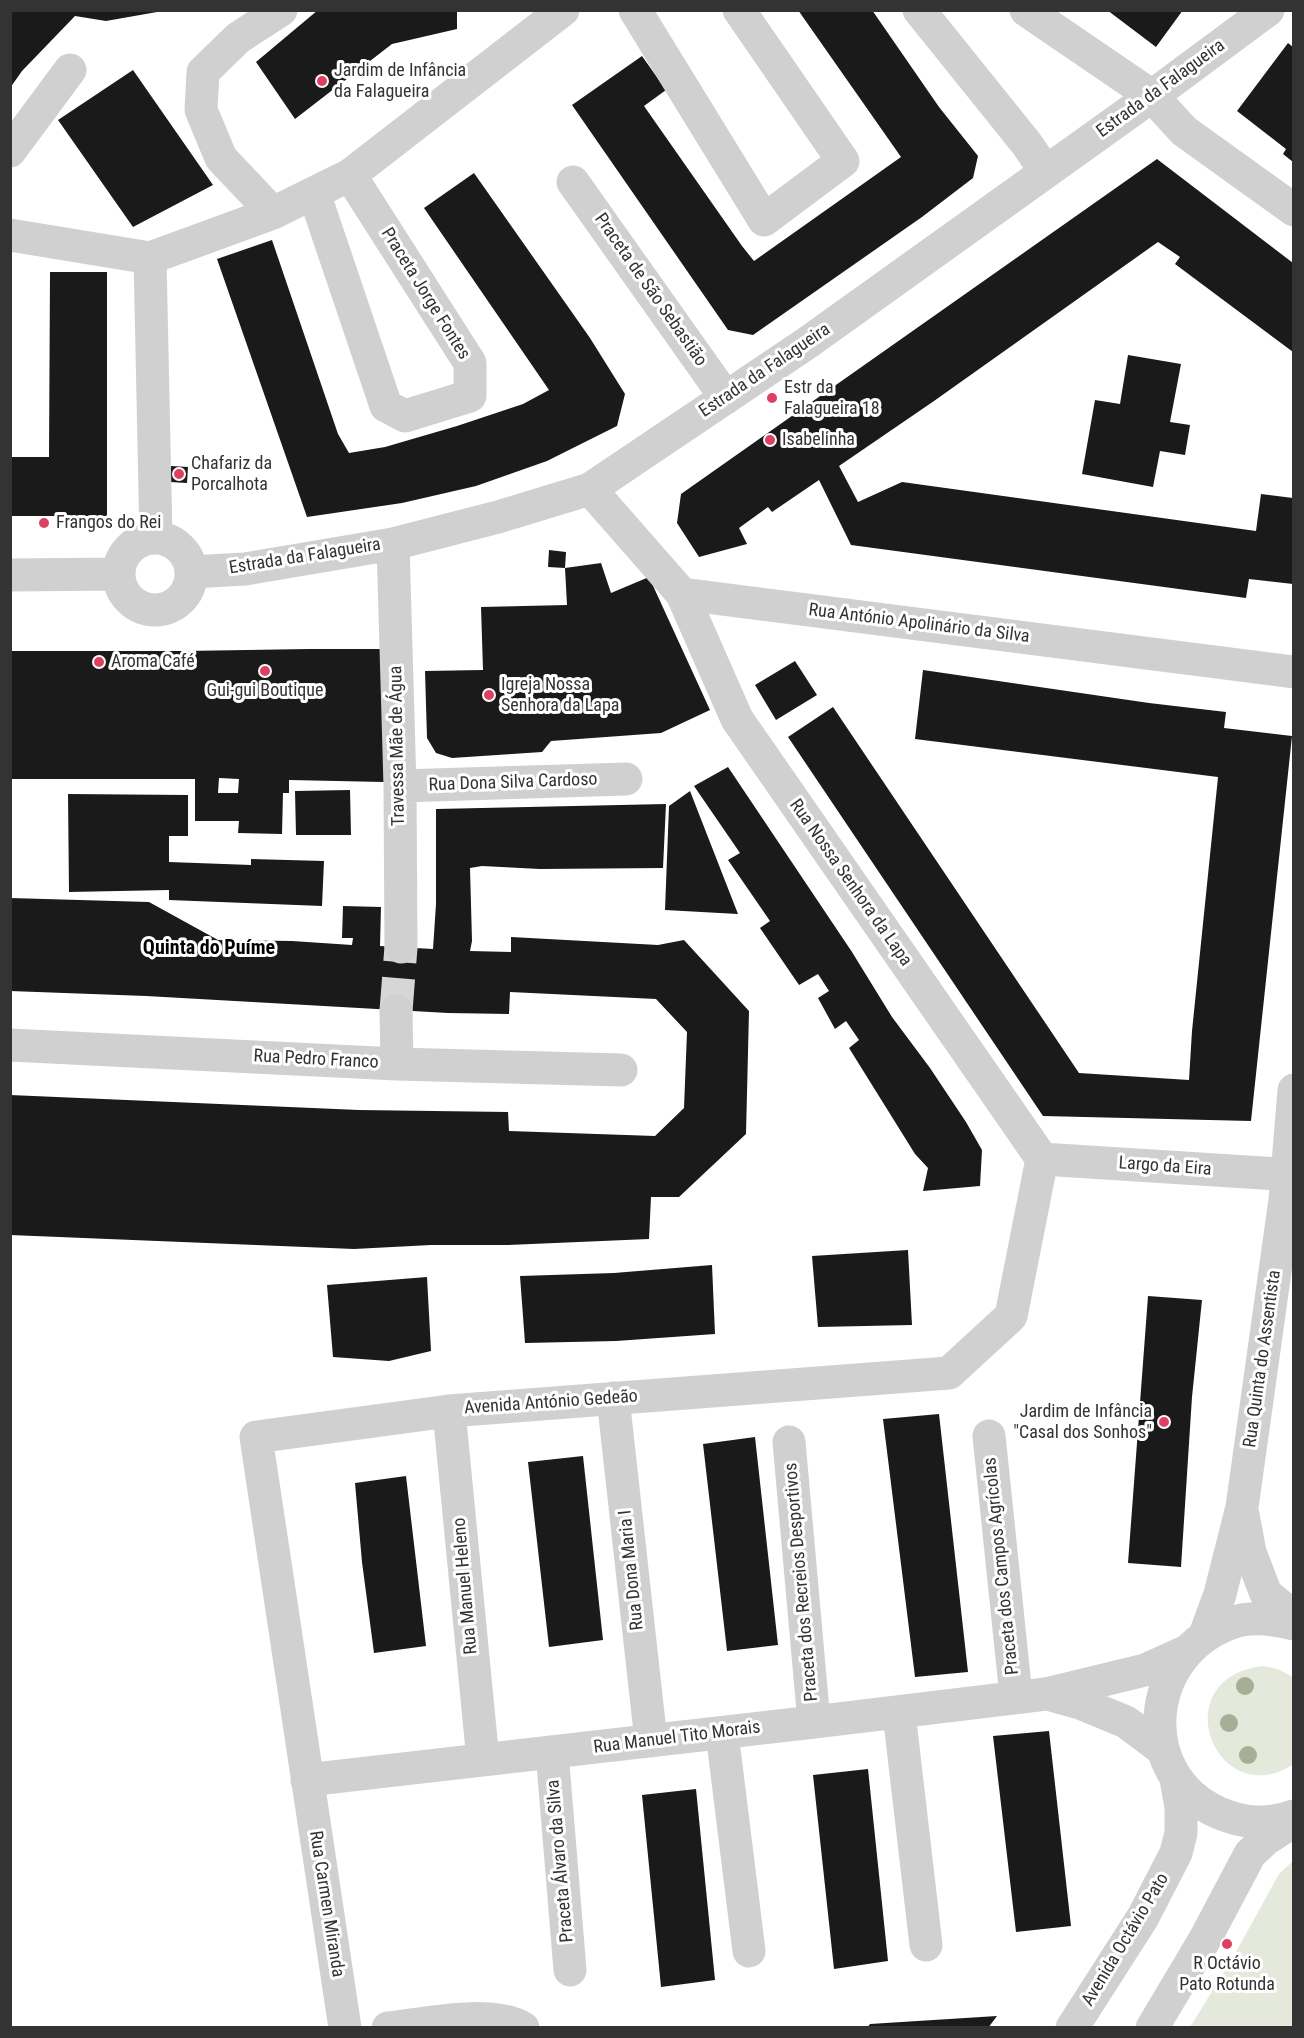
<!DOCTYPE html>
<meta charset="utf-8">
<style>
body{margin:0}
#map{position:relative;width:1304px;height:2038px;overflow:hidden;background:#fff;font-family:"Roboto Condensed",sans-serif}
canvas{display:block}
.frame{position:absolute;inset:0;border:12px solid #333;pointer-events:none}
</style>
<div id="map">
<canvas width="1304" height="2038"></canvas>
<div class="frame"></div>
</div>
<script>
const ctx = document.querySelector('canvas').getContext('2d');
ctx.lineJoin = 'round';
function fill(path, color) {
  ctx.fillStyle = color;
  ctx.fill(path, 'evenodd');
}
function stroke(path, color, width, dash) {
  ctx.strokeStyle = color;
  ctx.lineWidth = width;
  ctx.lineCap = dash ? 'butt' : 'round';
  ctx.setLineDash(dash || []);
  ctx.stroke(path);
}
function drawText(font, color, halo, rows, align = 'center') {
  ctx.font = font + ' "Roboto Condensed",sans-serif';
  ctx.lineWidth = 6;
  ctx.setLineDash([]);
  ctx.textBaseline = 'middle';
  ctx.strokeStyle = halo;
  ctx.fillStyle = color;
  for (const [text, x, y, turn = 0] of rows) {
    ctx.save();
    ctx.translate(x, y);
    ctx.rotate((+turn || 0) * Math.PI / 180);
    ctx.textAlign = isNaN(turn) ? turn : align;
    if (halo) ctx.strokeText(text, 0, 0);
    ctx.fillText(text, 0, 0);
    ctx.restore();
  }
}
fill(new Path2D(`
 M1263,1666L1278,1669L1293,1677L1294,1764C1216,1815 1162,1678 1263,1666Z
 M1293,1861V2027H1190L1231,1961L1279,1874Z`), '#e4e9dc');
fill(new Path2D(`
 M10,10H157V12L106,21L75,16L22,71L10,88Z
 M318,10H457V29L392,44L295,119L256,62Z
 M798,10H872L939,107L978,156L973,178L922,217L753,335L728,330L572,105L642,56L666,90L644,106L742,246L754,261L901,157Z
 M1107,10H1183L1156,47Z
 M1288,43L1293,47V162L1283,154L1286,149L1237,111Z
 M133,70L213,185L133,227L58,120Z
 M1157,159L1293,263V352L1175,264L1180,257L1158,242L934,401L839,466L858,502L902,482L1256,531L1261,494L1293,498V584L1249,579L1246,598L851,545L819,480L772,512L768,507L739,528L747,544L699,557L677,523L681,494Z
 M474,173L590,338L625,394L617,426L547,461L476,486L402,503L307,517L217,259L272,240L338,434L349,453L385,447L457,426L523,404L549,390L424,208Z
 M50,272H107V516H10V457H49Z
 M1128,355L1181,364L1170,422L1190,425L1185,455L1160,451L1153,487L1082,474L1095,400L1120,404Z
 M171,466L188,467L187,483L170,482Z
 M549,550L566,552L565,568L601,563L611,593L649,577L710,710L661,733L551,741L542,752L452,758L436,753L427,738L425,671L483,670L481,607L567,605L565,568L548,567Z
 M309,649H383L384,782L289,780V793H283L282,834L238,833L239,821H195V779H10V651H184ZM219,778L239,779L238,793H218Z
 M795,661L817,695L776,720L755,685Z
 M923,670L1149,703L1226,712L1224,728L1292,736L1251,1121L1043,1116L788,737L833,707L1079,1073L1189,1080L1192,1031L1218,777L915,739Z
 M728,767L852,952L892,1017L930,1068L966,1122L982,1150L980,1186L923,1191L928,1168L915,1154L849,1048L859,1040L846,1021L835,1029L818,998L829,991L818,974L799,985L760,928L770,921L728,860L740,853L694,786Z
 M350,790L351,835H296L295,791Z
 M690,791L738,914L665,910L669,806Z
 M68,794L188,795V836H169V862L251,865V859L324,861L322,906L169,900V890L69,892Z
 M666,804L663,868L540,869L482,866L470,868L472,941L470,951L511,952V937L658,945L684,940L749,1011L746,1134L679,1197H651L649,1239L508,1245H431L354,1249L10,1235V1095L359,1110L508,1112L509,1131L655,1136L684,1108L687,1032L656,999L510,992L509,1014L448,1013L146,996L10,991V898L149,902L218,940L292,941L352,945L353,938H342L343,906L381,907L380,946L433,949L436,904V809Z
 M908,1250L912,1325L818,1327L812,1256Z
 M712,1265L715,1334L616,1341L525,1343L520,1276L614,1273Z
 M427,1277L431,1351L389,1361L333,1357L327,1285Z
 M1148,1296L1202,1300L1192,1397L1181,1567L1128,1563Z
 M939,1414L968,1672L915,1677L883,1419Z
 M755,1437L778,1645L727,1651L703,1444Z
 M583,1456L603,1640L549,1647L528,1462Z
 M406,1476L426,1646L374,1653L362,1562L355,1483Z
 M1049,1731L1071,1926L1016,1932L993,1736Z
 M868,1769L888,1961L834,1969L813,1775Z
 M696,1789L715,1980L661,1987L642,1795Z
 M997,2016L988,2028H867L870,2024Z`), '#1a1a1a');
stroke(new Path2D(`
 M396,1011L401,947`), '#d6d6d6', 33, [33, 16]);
stroke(new Path2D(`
 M635,10L764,220L843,161L739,10
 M919,10L1026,143L1046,172
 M1026,10L1152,96L1184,131L1294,210
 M10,151L70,70
 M573,182L726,398
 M314,193L386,406L405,416L470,396V363L350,175
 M273,213L221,158L201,110L203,72L238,38L281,10
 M10,235L150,258L273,213L350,175L563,10
 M150,258L156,538
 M590,489L682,594L1294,672
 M119 574a36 36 0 1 1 72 0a36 36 0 1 1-72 0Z
 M393,544L400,786L401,947
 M191,572L245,569L393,544L498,517L590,489L807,343L1152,96L1268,10
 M10,575L118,574
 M682,594L737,719L1042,1159
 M400,786L626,779
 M396,1011L397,1064
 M10,1045L397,1064L621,1070
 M1042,1159L1294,1175
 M613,1398L651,1741
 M449,1411L483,1760
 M989,1436L1016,1696
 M789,1442L814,1722
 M1243,1515L1250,1552L1266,1594L1294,1617
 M1294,1624C1274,1619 1250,1616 1231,1623C1144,1654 1133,1775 1219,1813C1245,1824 1267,1825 1294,1816
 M1205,1635L1220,1594L1242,1507L1285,1200L1294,1090
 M1048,1694L1080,1703L1126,1722L1162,1749
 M899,1713L926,1945
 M722,1733L749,1951
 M552,1752L570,1970
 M307,1780L814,1722L1046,1694L1145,1670L1185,1652
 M345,2028L256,1437L449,1411L949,1373L1011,1316L1042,1159
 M388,2028C425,2024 491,2009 523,2028
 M1072,2028L1143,1917L1176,1853L1181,1833V1807L1176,1779
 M1152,2028L1205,1939L1250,1854L1266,1839L1294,1821`), '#d0d0d0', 33);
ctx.fillStyle = '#a5af96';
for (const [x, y] of [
 [1245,1686],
 [1229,1723],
 [1248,1755]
]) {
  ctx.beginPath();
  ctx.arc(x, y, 9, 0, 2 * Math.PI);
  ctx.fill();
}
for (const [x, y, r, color] of [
 [322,81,6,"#dd4161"],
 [772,398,6,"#dd4161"],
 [770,440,6,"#dd4161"],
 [179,474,6,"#dd4161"],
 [44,523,6,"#dd4161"],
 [99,662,6,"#dd4161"],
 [265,671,6,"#dd4161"],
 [489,695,6,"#dd4161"],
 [1164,1422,6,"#dd4161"],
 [1227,1944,6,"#dd4161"]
]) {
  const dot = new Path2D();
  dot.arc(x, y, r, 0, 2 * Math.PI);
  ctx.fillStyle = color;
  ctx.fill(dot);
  stroke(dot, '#fff', 2);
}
drawText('18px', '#333', '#fff', [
 ["Jardim de Infância",334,71],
 ["da Falagueira",334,92],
 ["Estr da",784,388],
 ["Falagueira 18",784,409],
 ["Isabelinha",782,440],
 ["Chafariz da",191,464],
 ["Porcalhota",191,485],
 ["Frangos do Rei",56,523],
 ["Aroma Café",111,662],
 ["Igreja Nossa",501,685],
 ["Senhora da Lapa",501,706],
 ["Gui-gui Boutique",265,691,"center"],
 ["Jardim de Infância",1152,1412,"right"],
 ["\"Casal dos Sonhos\"",1152,1433,"right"],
 ["R Octávio",1227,1964,"center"],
 ["Pato Rotunda",1227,1985,"center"]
], 'left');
drawText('18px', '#333', '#fff', [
 ["Estrada da Falagueira",1161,89,-36],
 ["Praceta de São Sebastião",650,290,55],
 ["Praceta Jorge Fontes",425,294,58],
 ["Estrada da Falagueira",765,371,-34],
 ["Estrada da Falagueira",305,557,-9],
 ["Rua António Apolinário da Silva",919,624,7],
 ["Travessa Mãe de Água",398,746,-91],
 ["Rua Dona Silva Cardoso",513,783,-2],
 ["Rua Nossa Senhora da Lapa",850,883,55],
 ["Rua Pedro Franco",316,1060,3],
 ["Largo da Eira",1165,1167,4],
 ["Rua Quinta do Assentista",1263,1359,-82],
 ["Avenida António Gedeão",551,1403,-4],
 ["Praceta dos Campos Agrícolas",1002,1566,-96],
 ["Rua Dona Maria I",632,1570,-96],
 ["Praceta dos Recreios Desportivos",802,1582,-95],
 ["Rua Manuel Heleno",466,1586,-95],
 ["Rua Manuel Tito Morais",677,1738,-7],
 ["Praceta Álvaro da Silva",561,1861,-95],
 ["Rua Carmen Miranda",326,1904,81],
 ["Avenida Octávio Pato",1126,1940,-59]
]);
drawText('bold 20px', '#000', '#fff', [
 ["Quinta do Puíme",209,949]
]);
</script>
